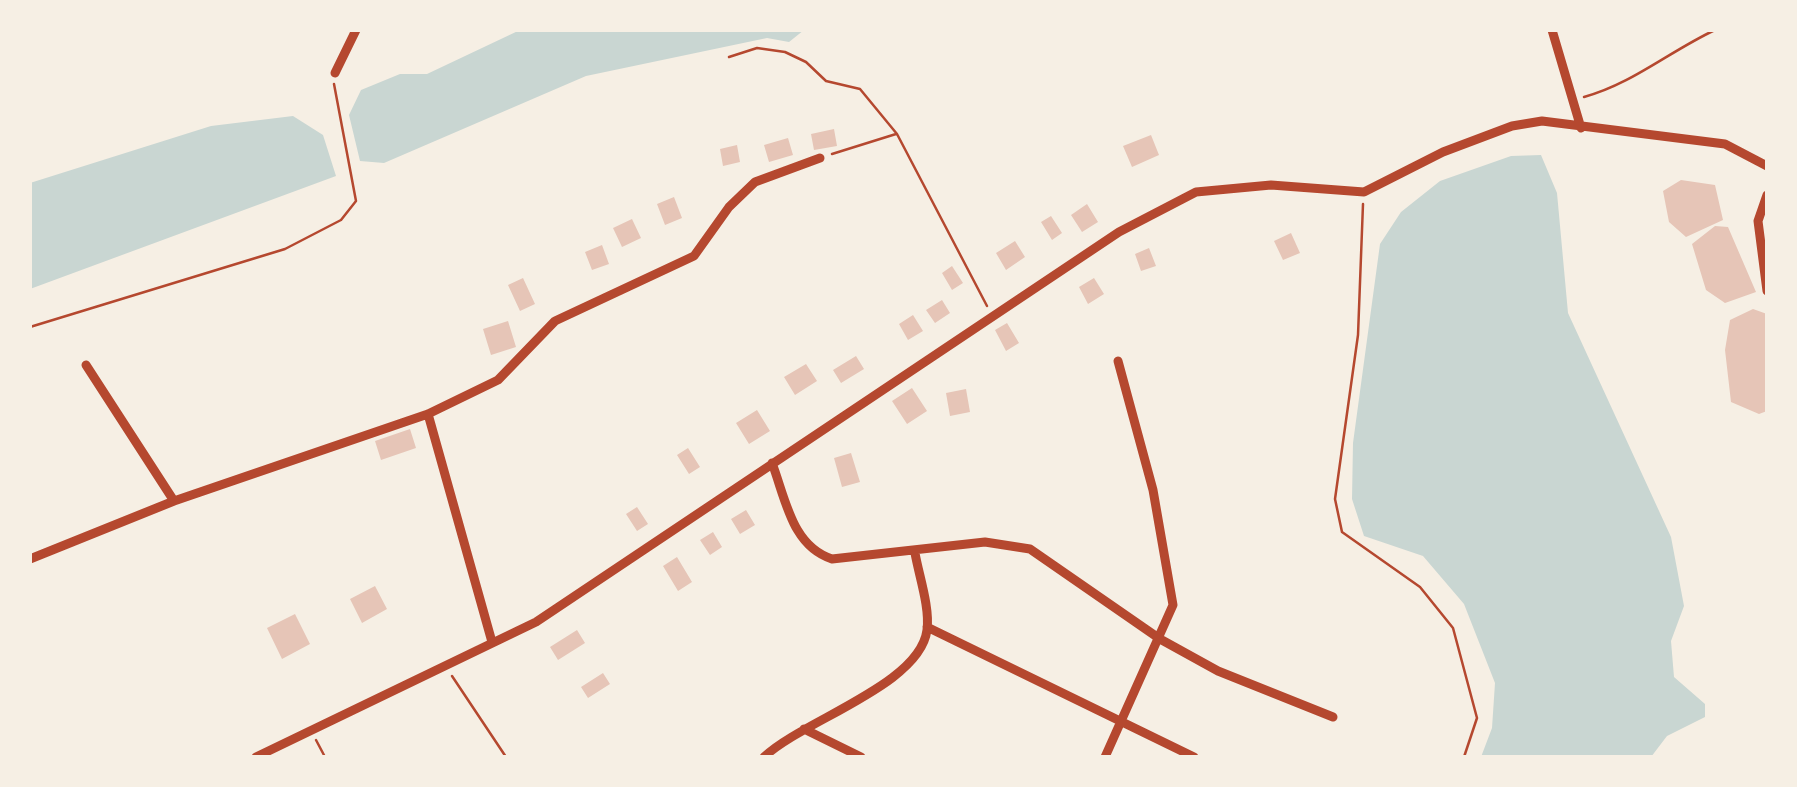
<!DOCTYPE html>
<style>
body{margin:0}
#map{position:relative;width:1797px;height:787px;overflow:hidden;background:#f6efe4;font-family:Commissioner,sans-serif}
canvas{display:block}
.frame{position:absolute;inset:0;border:32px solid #f6efe4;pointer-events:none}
</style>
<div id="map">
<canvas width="1797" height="787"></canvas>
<div class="frame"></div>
</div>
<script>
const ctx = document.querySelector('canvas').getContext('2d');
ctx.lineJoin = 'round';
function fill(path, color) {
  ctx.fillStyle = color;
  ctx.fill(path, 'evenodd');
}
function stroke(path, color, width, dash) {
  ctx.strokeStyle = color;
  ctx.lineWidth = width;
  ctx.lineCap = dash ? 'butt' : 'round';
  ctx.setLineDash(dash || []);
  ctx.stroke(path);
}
fill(new Path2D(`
 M520,30H804L789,42L767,38L586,76L384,163L360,161L349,115L361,90L400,74H427Z
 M293,116L323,135L336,176L30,289V183L211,126Z
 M1541,155L1557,193L1568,313L1671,537L1684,606L1671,641L1674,677L1705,704V717L1667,736L1651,757H1481L1492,728L1495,683L1464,604L1423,556L1364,536L1352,499L1353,443L1380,244L1401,212L1440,181L1511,156Z`), '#c9d6d2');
fill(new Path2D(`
 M834,129L837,146L814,150L811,134Z
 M1151,135L1159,155L1132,167L1123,146Z
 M788,138L793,155L769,162L764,145Z
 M737,145L740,162L723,166L720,149Z
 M1681,180L1715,185L1723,220L1686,237L1669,222L1663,191Z
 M674,197L682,218L665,225L657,204Z
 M1087,204L1098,222L1082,232L1071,215Z
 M1051,216L1062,233L1052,240L1041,222Z
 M632,219L641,238L622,247L613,228Z
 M1715,226L1728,227L1756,292L1725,303L1706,290L1692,244Z
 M1291,233L1300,253L1283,260L1274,241Z
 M1015,241L1025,257L1006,270L996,253Z
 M602,245L609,264L592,270L585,252Z
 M1149,248L1156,266L1141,271L1135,254Z
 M952,266L963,283L952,290L942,273Z
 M523,278L535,304L520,311L508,285Z
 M1094,278L1104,294L1088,304L1079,287Z
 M942,300L950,313L935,323L926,310Z
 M1753,309L1767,314V411L1759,414L1731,402L1725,350L1730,320Z
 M913,315L923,331L908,340L899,324Z
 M508,321L516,347L491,355L483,329Z
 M1007,323L1019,343L1006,351L995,330Z
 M856,356L864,369L841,383L833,370Z
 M806,364L817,381L795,395L784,377Z
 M912,388L927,411L907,424L892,401Z
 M966,389L970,412L950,416L946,393Z
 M757,410L770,431L749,444L736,423Z
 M410,429L416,448L381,460L375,441Z
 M688,448L700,467L689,474L677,455Z
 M851,453L860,482L842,487L834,458Z
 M637,507L648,524L637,531L626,514Z
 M746,510L755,525L740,534L731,519Z
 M713,532L722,547L710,555L700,540Z
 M677,557L692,582L678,591L663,566Z
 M375,586L387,609L362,623L350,599Z
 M295,614L310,644L282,659L267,628Z
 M577,630L585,643L558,660L550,647Z
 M603,673L610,684L588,698L581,687Z`), '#e6c5b7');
stroke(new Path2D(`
 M729,57L757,48L785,52L806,62L826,81L860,89L897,134L987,306
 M1584,97C1632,84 1670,51 1715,30
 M832,154L896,134
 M1363,204L1358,335L1335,499L1342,532L1420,587L1453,628L1477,718L1464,757
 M30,327L285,249L341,220L356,201L334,84
 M452,676L506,757
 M316,740L325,757`), '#b5482f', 2.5);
stroke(new Path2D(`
 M1552,30L1581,128
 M335,73L356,30
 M1767,195L1758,221L1767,291
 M86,365L174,501
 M428,414L492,642
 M772,463C786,500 792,546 832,559L985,542L1030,549L1160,639L1218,671L1333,717
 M30,559L174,501L428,414L498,380L555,321L694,256L729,207L755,182L820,158
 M927,627L1194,757
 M804,729L861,757
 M256,757L536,622L1119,232L1196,192L1271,185L1364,192L1443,152L1512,126L1542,121L1725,144L1767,166
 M764,757C803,720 920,685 927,630C930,607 919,576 915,553
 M1105,757L1173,605L1153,490L1118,361`), '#b5482f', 9);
</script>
